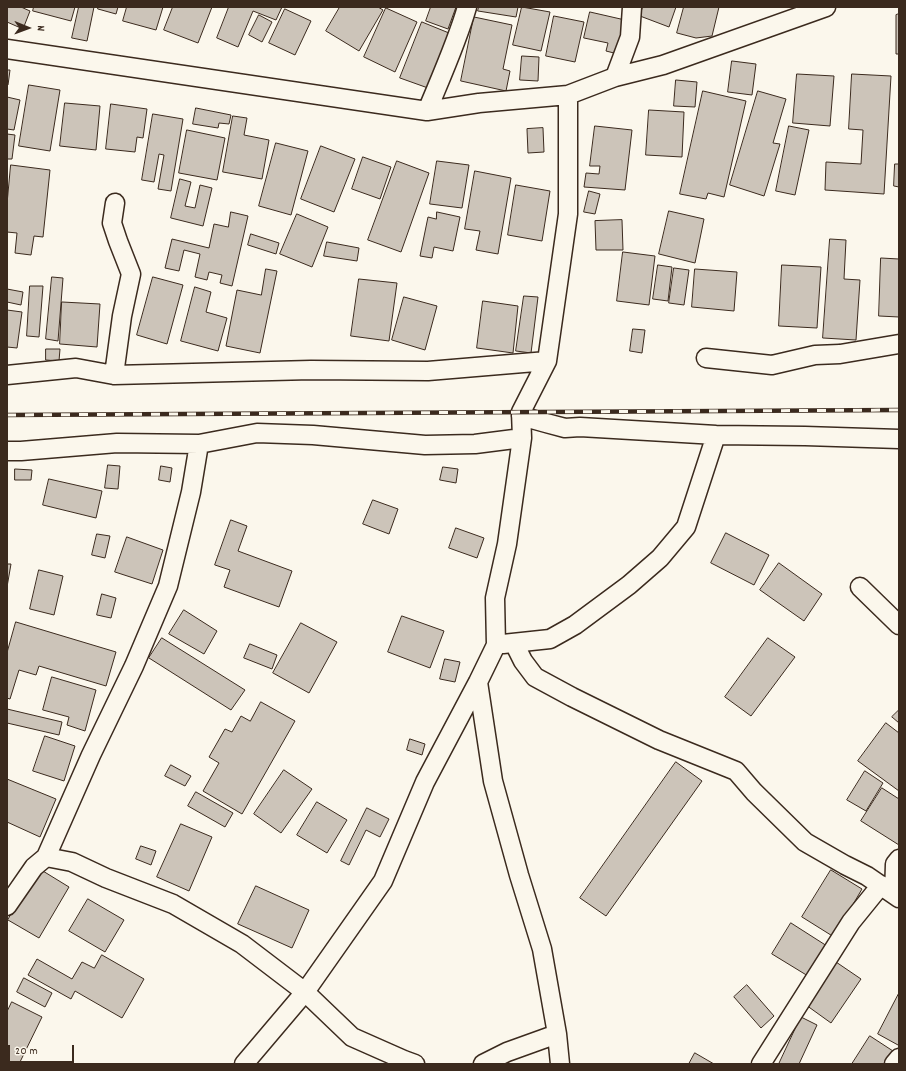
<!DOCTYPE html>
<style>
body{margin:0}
#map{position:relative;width:906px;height:1071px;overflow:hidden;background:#fbf7ec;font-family:Dekko,sans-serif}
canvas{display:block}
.frame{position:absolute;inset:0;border:8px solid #3b2a1e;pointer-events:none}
.north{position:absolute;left:8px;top:8px;width:40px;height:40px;-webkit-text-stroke:3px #fbf7ec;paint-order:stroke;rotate:91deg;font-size:11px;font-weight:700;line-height:16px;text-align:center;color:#3b2a1e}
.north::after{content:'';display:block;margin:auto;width:14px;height:18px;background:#3b2a1e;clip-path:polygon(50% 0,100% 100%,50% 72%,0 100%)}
.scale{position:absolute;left:8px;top:1045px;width:66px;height:18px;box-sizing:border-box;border:2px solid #3b2a1e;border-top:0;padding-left:5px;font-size:12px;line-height:14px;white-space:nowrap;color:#3b2a1e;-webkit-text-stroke:3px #fbf7ec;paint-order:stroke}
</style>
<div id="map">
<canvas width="906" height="1071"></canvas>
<div class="frame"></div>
<div class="north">N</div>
<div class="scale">20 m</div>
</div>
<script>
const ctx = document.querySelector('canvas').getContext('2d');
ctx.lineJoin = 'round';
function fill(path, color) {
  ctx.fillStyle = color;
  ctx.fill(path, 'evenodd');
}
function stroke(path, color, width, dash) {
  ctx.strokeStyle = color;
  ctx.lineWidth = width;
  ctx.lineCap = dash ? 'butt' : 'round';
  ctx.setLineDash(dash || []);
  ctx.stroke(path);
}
const building = new Path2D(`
 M7,7H21L30,11L23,29L7,22Z
 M34,7H75L71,21L33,11Z
 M79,7H94L87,41L72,38Z
 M98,7H118L116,14L98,9Z
 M127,7H163L156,30L123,21Z
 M173,7H212L198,43L164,30Z
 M229,7H282L276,20L253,11L238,47L217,38Z
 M340,7H378L383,10L359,51L326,31Z
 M431,7H456L448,29L426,21Z
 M479,7H518L516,17L478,11Z
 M522,7L550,12L541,51L513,45Z
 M643,7H676L669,27L640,16Z
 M684,7H719L712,36L696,38L677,33Z
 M386,8L417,22L395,72L364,57Z
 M285,9L311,21L295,55L269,43Z
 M590,12L625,20L618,54L606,51L608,43L584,38Z
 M899,14V54H896V15Z
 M259,15L272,22L262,42L249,35Z
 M554,16L584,22L575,62L546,56Z
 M474,17L512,25L503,69L510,71L506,91L461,81Z
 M422,22L449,33L428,88L400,78Z
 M522,56L539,57L538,81L520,80Z
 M732,61L756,64L752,95L728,92Z
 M7,70H10L8,85H7Z
 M797,74L834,76L830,126L793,123Z
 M852,74L891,76L884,194L825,190L826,162L861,164L863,130L849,129Z
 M676,80L697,82L695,107L674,106Z
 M29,85L60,90L50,151L19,146Z
 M703,91L746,101L724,197L708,193L706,199L680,194Z
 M758,91L786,99L773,143L780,144L764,196L730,185Z
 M7,97L20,100L14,130L7,129Z
 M65,103L100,106L96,150L60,146Z
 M111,104L147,109L143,138L137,137L135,152L106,149Z
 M196,108L231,115L229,124L219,123L218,128L193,124Z
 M649,110L684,112L682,157L646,155Z
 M153,114L183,119L171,191L158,189L164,155L159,154L154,182L142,180Z
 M233,116L247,118L244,135L269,140L262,179L223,172Z
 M595,126L632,130L625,190L584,187L586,173L599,174L600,166H590Z
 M789,126L809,130L795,195L776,191Z
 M543,128L544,152L528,153L527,129Z
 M187,130L225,138L217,180L179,173Z
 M7,134L15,135L12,159H7Z
 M276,143L308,151L291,215L259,206Z
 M321,146L355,159L334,212L301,199Z
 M363,157L391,167L380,199L352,189Z
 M397,161L429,173L401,252L368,240Z
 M437,161L469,165L462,208L430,204Z
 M895,164H899V187L894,186Z
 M11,165L50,170L43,237L34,236L31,255L15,253L17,233L7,232V204Z
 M475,171L511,178L498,254L476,250L480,231L465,229Z
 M180,179L191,182L185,206L195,208L200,185L212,188L203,226L171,218Z
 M516,185L550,191L542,241L508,235Z
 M589,191L600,194L595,214L584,212Z
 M669,211L704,219L695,263L659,254Z
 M231,212L248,216L232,286L220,283L222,275L209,272L207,280L195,277L200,254L184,250L179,271L165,268L172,239L209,248L214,224L228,227Z
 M437,212L460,217L453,251L434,247L432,258L420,256L428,217L436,219Z
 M297,214L328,227L312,267L280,254Z
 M622,220L623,250H596L595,221Z
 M251,234L279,243L276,254L248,245Z
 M830,239L846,240L844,279L860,280L856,340L823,338Z
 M327,242L359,248L357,261L324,256Z
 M623,252L655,256L649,305L617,301Z
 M881,258L899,259V317L879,316Z
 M658,265L672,267L668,301L653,299Z
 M782,265L821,267L817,328L779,326Z
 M674,268L689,270L684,305L669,303Z
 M266,269L277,271L260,353L226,346L237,290L261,295Z
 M695,269L737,272L734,311L692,307Z
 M52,277L63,278L58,341L46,339Z
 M153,277L183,285L167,344L137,335Z
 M359,279L397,283L389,341L351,336Z
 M30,286H43L39,337L27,336Z
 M195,287L211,292L206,312L227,318L218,351L181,341Z
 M7,289L23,292L21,305L7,302Z
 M524,296L538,297L531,353L516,351Z
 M404,297L437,306L425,350L392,340Z
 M483,301L518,306L513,353L477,348Z
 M62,302L100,304L97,347L60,344Z
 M7,310L22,312L17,348L7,347Z
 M633,329L645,330L642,353L630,351Z
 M46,349H60L59,361L46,360Z
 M108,465L120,466L118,489L105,488Z
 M161,466L172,468L170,482L159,480Z
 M443,467L458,469L456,483L440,480Z
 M15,469L32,470L31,480H15Z
 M49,479L102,491L96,518L43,505Z
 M373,500L398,509L389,534L363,524Z
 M231,520L247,526L238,551L292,571L279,607L224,587L230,570L215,565Z
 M456,528L484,538L477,558L449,548Z
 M726,533L769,555L754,585L711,563Z
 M97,534L110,536L105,558L92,555Z
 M127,537L163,550L152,584L115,572Z
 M779,563L822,594L804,621L760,590Z
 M7,564H11L7,587Z
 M39,570L63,576L54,615L30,609Z
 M102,594L116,598L111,618L97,615Z
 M184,610L217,631L204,654L169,634Z
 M402,616L444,631L430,668L388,652Z
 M16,622L116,652L106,686L39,666L36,675L19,670L10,699L7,698V653Z
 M301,623L337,642L309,693L273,673Z
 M162,638L245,690L231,710L149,658Z
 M768,638L795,657L751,716L725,697Z
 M250,644L277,655L272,669L244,658Z
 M445,659L460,662L455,682L440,679Z
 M52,677L96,690L85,731L67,725L69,717L43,710Z
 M261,702L295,721L242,814L203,791L219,763L209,757L225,729L232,732L241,716L250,721Z
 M7,709L62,722L59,735L7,723Z
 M899,710V723L892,717Z
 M886,723L899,733V791L858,761Z
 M45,736L75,746L64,781L33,771Z
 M410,739L425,744L422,755L407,750Z
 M676,762L702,781L606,916L580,898Z
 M171,765L191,776L185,786L165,776Z
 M284,770L312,789L281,833L254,814Z
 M865,771L883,783L866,811L847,800Z
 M7,779L56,799L40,837L7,822Z
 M882,788L899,799V845L861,821Z
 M196,792L233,813L225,827L188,806Z
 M317,802L347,820L327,853L297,835Z
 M367,808L389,819L380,837L366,830L349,865L341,861Z
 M181,824L212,837L189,891L157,877Z
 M141,846L156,851L151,865L136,859Z
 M38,868L69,887L39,938L8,920Z
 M831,870L862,889L834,937L802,917Z
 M256,886L309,910L292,948L238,924Z
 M88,899L124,920L105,952L69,931Z
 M791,923L827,946L808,976L772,954Z
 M102,955L144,979L122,1018L75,991L71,999L28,975L37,959L72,979L82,962L94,968Z
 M836,962L861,979L831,1023L806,1005Z
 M24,978L52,993L45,1007L17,992Z
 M747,985L774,1016L761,1028L734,997Z
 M899,993V1044L898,1045L878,1034Z
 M12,1002L42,1017L19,1064H7V1012Z
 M801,1017L817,1025L799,1064H779Z
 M870,1036L893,1051L885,1064H852Z
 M695,1053L714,1064H689Z`);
fill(building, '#ccc4b9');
stroke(building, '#3b2a1e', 1);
const minor = new Path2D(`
 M7,49L427,111L479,103L568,95L615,77L663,65L826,7
 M615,77L630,37L632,7
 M427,111C441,77 457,42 467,7
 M706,358L772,365L815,355L840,354L899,344
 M7,375L76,368L114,375L311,370L428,371L547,361
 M114,375L122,316L131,274L118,241L112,223L115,203
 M521,416L546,423L565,428L580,427L716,435L805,436L899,439
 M7,451H21L117,443L199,444L257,433L313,435L425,445L475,444L522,438
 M860,587L899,625
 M514,643L523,661L535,677L572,697L659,740L736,771L754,792L805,842L845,865L867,876L899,898
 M503,644L550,639L575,625L629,585L660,558L686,527L716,435
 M478,682L493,781L519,875L542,949L557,1034L560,1064
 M46,857L72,862L106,878L173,904L242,944L305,992L352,1037L404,1060L415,1064
 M894,894L895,864L899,859
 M7,906L34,867L46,857L91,755L134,666L168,586L191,492L199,444
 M244,1064L305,992L383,881L425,782L478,682L496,645L495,598L507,544L522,438L521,412L547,361L568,214V95
 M483,1064L507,1052L557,1034
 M761,1064L851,922L881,885
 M894,1064L899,1058`);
stroke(minor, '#3b2a1e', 21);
stroke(minor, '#fbf7ec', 18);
const rail = new Path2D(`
 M7,415L899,410`);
stroke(rail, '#3b2a1e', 4.5);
stroke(rail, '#fbf7ec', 3, [9]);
</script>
